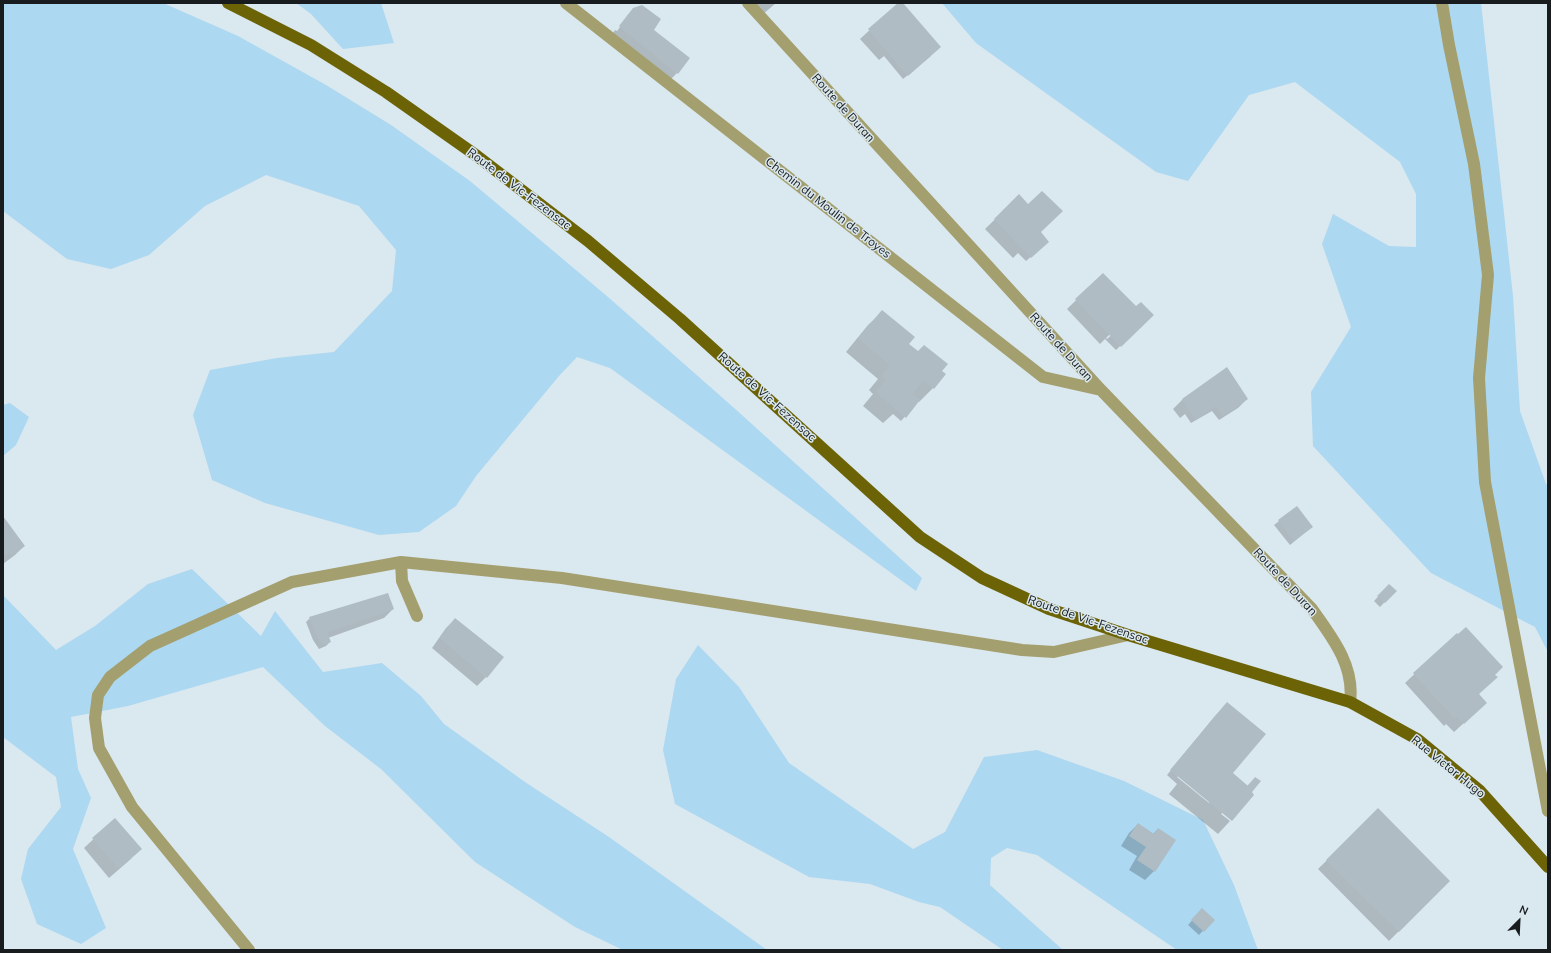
<!DOCTYPE html>
<style>
body{margin:0}
#map{position:relative;width:1551px;height:953px;overflow:hidden;background:#dae8ef;font-family:Mulish,sans-serif}
canvas{display:block}
.frame{position:absolute;inset:0;border:4px solid #181c1f;pointer-events:none}
.north{position:absolute;left:1499px;top:901px;width:40px;height:40px;-webkit-text-stroke:3px #dae8ef;paint-order:stroke;rotate:24deg;font-size:11px;font-weight:700;line-height:16px;text-align:center;color:#181c1f}
.north::after{content:'';display:block;margin:auto;width:14px;height:18px;background:#181c1f;clip-path:polygon(50% 0,100% 100%,50% 72%,0 100%)}
</style>
<div id="map">
<canvas width="1551" height="953"></canvas>
<div class="frame"></div>
<div class="north">N</div>
</div>
<script>
const ctx = document.querySelector('canvas').getContext('2d');
ctx.lineJoin = 'round';
function fill(path, color) {
  ctx.fillStyle = color;
  ctx.fill(path, 'evenodd');
}
function stroke(path, color, width, dash) {
  ctx.strokeStyle = color;
  ctx.lineWidth = width;
  ctx.lineCap = dash ? 'butt' : 'round';
  ctx.setLineDash(dash || []);
  ctx.stroke(path);
}
function drawText(font, color, halo, rows, align = 'center') {
  ctx.font = font + ' Mulish,sans-serif';
  ctx.lineWidth = 3;
  ctx.setLineDash([]);
  ctx.textBaseline = 'middle';
  ctx.strokeStyle = halo;
  ctx.fillStyle = color;
  for (const [text, x, y, turn = 0] of rows) {
    ctx.save();
    ctx.translate(x, y);
    ctx.rotate((+turn || 0) * Math.PI / 180);
    ctx.textAlign = isNaN(turn) ? turn : align;
    if (halo) ctx.strokeText(text, 0, 0);
    ctx.fillText(text, 0, 0);
    ctx.restore();
  }
}
fill(new Path2D(`
 M3,3H163L238,36L326,85L391,125L470,181L608,297L733,407L922,578L916,591L610,368L577,357L559,376L476,476L456,506L419,532L379,535L265,503L212,480L193,415L210,370L277,358L334,352L392,291L396,250L359,206L266,175L205,206L149,255L111,269L67,259L3,211Z
 M296,3H381L394,43L343,49L311,14Z
 M942,3H1481L1513,296L1520,411L1546,484L1548,486V652L1535,627L1431,573L1313,446L1311,392L1351,327L1322,244L1333,214L1389,246L1416,247V194L1400,162L1295,82L1249,95L1188,181L1156,172L976,43Z
 M10,403L29,417L16,445L3,456V405Z
 M192,569L261,636L275,611L323,672L382,663L421,696L444,724L525,782L609,837L767,950H623L575,927L475,862L381,769L325,726L263,667L128,706L71,717L78,769L91,798L73,849L106,928L81,944L37,924L21,879L28,849L61,807L56,777L3,737V595L56,650L95,626L148,584Z
 M698,645L739,687L789,763L913,849L945,832L984,757L1037,750L1124,781L1203,820L1234,885L1258,950H1177L1037,855L1007,848L991,858L990,885L1063,950H1003L940,907L919,902L870,884L809,877L675,804L663,750L676,679Z`), '#acd8f1');
fill(new Path2D(`
 M752,3H776L762,15Z
 M899,3H902L931,56L903,79L884,56L879,60L860,39Z
 M634,9L652,30L677,73L668,82L611,36L615,30L617,31L628,16H627Z
 M1019,196L1028,206L1039,233L1043,246L1026,261L1018,253L1013,258L985,229Z
 M1103,274L1136,308L1152,315L1116,350L1105,339L1100,344L1067,309ZM1118,326L1120,327L1107,339L1106,338Z
 M882,312L908,344L944,374L933,388L919,402L918,401L901,421L893,414L883,423L863,406L873,394L869,390L878,379L846,352L868,325Z
 M1227,368L1247,399L1238,408L1219,420L1212,411L1191,423L1185,414L1180,418L1173,409L1182,400Z
 M1297,507L1312,527L1290,545L1274,525Z
 M3,518L24,546L15,555L3,564Z
 M1389,585L1395,591L1380,607L1374,601Z
 M393,609L384,618L328,638L330,642L326,646L319,649L313,640L306,622L310,618Z
 M455,619L486,677L477,686L432,648L446,628Z
 M1457,634L1478,695L1476,712L1454,732L1446,724L1444,726L1405,683Z
 M1227,703L1232,773L1247,786L1255,778L1259,781L1221,814L1230,821L1218,834L1169,794L1177,784L1167,775L1214,717ZM1178,776L1209,801V803L1177,777Z
 M1378,810L1449,881L1389,941L1318,869Z
 M115,819L132,858L109,878L84,848Z
 M1138,824L1153,834L1158,829L1175,840L1154,871L1145,880L1129,870L1137,856L1121,846L1129,833Z
 M1198,914L1213,920L1199,935L1188,925Z`), '#0003');
fill(new Path2D(`
 M898,3H903L941,47L908,76L868,29Z
 M642,5L661,19L654,30L690,58L678,74L619,26L633,8Z
 M1042,191L1063,211L1041,232L1049,242L1031,258L994,219L1019,194L1028,204Z
 M1103,273L1136,306L1141,302L1154,315L1121,347L1075,299Z
 M882,310L915,337L909,344L918,351L924,345L948,364L942,371L946,374L934,389L923,380L912,394L920,400L906,418L876,392L886,380L882,376L890,365L858,338Z
 M1227,367L1248,399L1223,416L1216,406L1196,420L1182,399Z
 M1297,506L1313,527L1294,541L1278,520Z
 M3,516L25,546L12,556L10,552L3,557Z
 M1389,584L1397,591L1385,603L1377,596Z
 M388,593L394,609L327,632L331,642L323,645L317,636L309,617Z
 M455,618L504,657L487,678L440,638Z
 M1466,627L1503,667L1495,675L1498,677L1479,694L1487,703L1464,724L1456,716L1454,718L1413,673L1457,633L1458,634Z
 M1227,702L1266,734L1233,773L1248,786L1255,777L1261,781L1252,792L1254,795L1232,821L1170,770Z
 M1378,808L1450,881L1399,932L1326,860Z
 M115,818L142,849L119,869L92,838Z
 M1138,823L1154,834L1158,828L1176,840L1155,872L1137,860L1146,847L1129,836Z
 M1202,908L1215,920L1204,932L1191,920Z`), '#afbcc3');
stroke(new Path2D(`
 M566,3L1043,377L1101,390
 M748,3L1101,390L1312,609C1332,637 1355,666 1350,702
 M1442,3L1449,45L1474,164L1488,275L1479,378L1485,482L1548,811
 M401,562L402,581L417,616
 M249,950L132,807L99,748L95,718L98,695L110,677L150,646L292,582L401,562L562,578L1022,650L1054,652L1128,635`), '#a49f6e', 12);
stroke(new Path2D(`
 M228,3L311,45L386,92L477,156L588,241L680,319L920,537L982,578L1049,609L1128,635L1350,702L1417,739L1480,791L1548,867`), '#6c6306', 12);
drawText('12px', '#181c1f', '#dae8ef', [
 ["Route de Duran",843,108,48],
 ["Route de Vic-Fezensac",519,189,37],
 ["Chemin du Moulin de Troyes",828,208,38],
 ["Route de Duran",1061,347,48],
 ["Route de Vic-Fezensac",767,397,42],
 ["Route de Duran",1285,582,47],
 ["Route de Vic-Fezensac",1088,620,19],
 ["Rue Victor Hugo",1448,767,39]
]);
</script>
